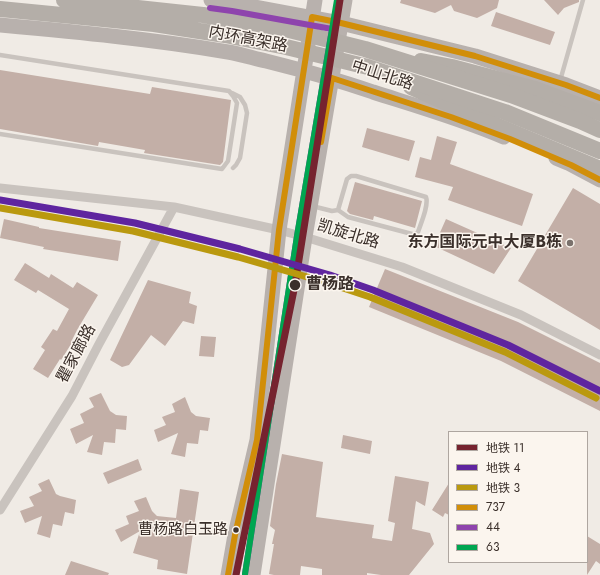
<!DOCTYPE html>
<meta charset="utf-8">
<style>
body{margin:0}
#map{position:relative;width:600px;height:575px;overflow:hidden;background:#f0ebe5;font-family:Jost,"Noto Sans SC",sans-serif}
canvas{display:block}
.legend{position:absolute;left:448px;top:431px;width:140px;height:132px;box-sizing:border-box;background:#fbf5ee;border:1px solid #aea6a0;margin:0;padding:5px 7px;list-style:none;font-size:12px;color:#3b302b}
.legend li{display:flex;align-items:center;gap:8px;height:20px}
.legend b{width:20px;border:1px solid #aea6a0}
</style>
<div id="map">
<canvas width="600" height="575"></canvas>
<ul class="legend">
<li><b style="height:5px;background:#76232f"></b>地铁 11</li>
<li><b style="height:5px;background:#5f259f"></b>地铁 4</li>
<li><b style="height:5px;background:#ba990f"></b>地铁 3</li>
<li><b style="height:5px;background:#d18e09"></b>737</li>
<li><b style="height:5px;background:#8e44ad"></b>44</li>
<li><b style="height:5px;background:#00a651"></b>63</li>
</ul>
</div>
<script>
const ctx = document.querySelector('canvas').getContext('2d');
ctx.lineJoin = 'round';
function fill(path, color) {
  ctx.fillStyle = color;
  ctx.fill(path, 'evenodd');
}
function stroke(path, color, width, dash) {
  ctx.strokeStyle = color;
  ctx.lineWidth = width;
  ctx.lineCap = dash ? 'butt' : 'round';
  ctx.setLineDash(dash || []);
  ctx.stroke(path);
}
function drawText(font, color, halo, rows, align = 'center') {
  ctx.font = font + ' Jost,"Noto Sans SC",sans-serif';
  ctx.lineWidth = 3;
  ctx.setLineDash([]);
  ctx.textBaseline = 'middle';
  ctx.strokeStyle = halo;
  ctx.fillStyle = color;
  for (const [text, x, y, turn = 0] of rows) {
    ctx.save();
    ctx.translate(x, y);
    ctx.rotate((+turn || 0) * Math.PI / 180);
    ctx.textAlign = isNaN(turn) ? turn : align;
    if (halo) ctx.strokeText(text, 0, 0);
    ctx.fillText(text, 0, 0);
    ctx.restore();
  }
}
fill(new Path2D(`
 M401,0H499L497,8L477,18L454,11L451,5L435,13L400,3Z
 M544,0H579V2L564,8L558,15Z
 M496,12L555,32L550,45L491,26Z
 M0,70L150,94L152,87L231,100L223,162L220,165L144,153L145,150L99,142L98,146L0,129Z
 M367,128L415,141L409,161L362,147Z
 M437,136L457,142L450,164L533,194L522,226L448,200L453,187L415,177L420,157L431,160Z
 M355,182L422,201L415,228L374,216L373,220L350,214L347,211Z
 M573,188L600,204V330L518,281Z
 M4,219L39,227V228L121,241L118,261L43,249L44,247L0,238Z
 M446,219L511,248L494,274L434,246Z
 M25,263L49,278L51,274L73,288L77,282L98,295L77,330L72,340L73,341L61,360L60,359L48,378L33,369L45,350L41,347L53,329L57,331L69,309L38,290L36,293L14,280Z
 M385,269L518,322L600,363V411L501,361L369,307Z
 M148,280L191,292L189,303L197,306L194,324L183,321L165,346L151,335L129,365L122,367L110,360Z
 M201,336L216,337L214,357L199,356Z
 M101,393L110,411L116,415L127,416L126,430L116,429L115,443L104,442L102,455L87,452L93,435L76,444L70,429L84,423L80,414L94,407L89,398Z
 M185,397L191,412L196,416L210,418L208,431L200,430L198,444L187,443L185,457L171,454L178,433L158,442L154,430L166,425L162,417L175,412L172,404Z
 M343,435L372,441L370,454L341,448Z
 M282,454L323,462L316,517L374,525L372,538L392,541L395,523L388,521L395,476L429,482L425,506L416,501L412,529L430,533L434,544L409,575H381L367,573V575H322V569L301,566L300,575H274L269,574L274,544H272L275,530L270,526L276,484Z
 M138,459L142,470L108,484L103,473Z
 M49,479L56,494L60,496L76,500L74,514L65,512L62,526L53,524L50,538L37,534L42,516L25,523L20,511L34,506L29,497L42,491L38,484Z
 M449,483V515L445,513L443,517L432,510Z
 M180,489L199,492L187,574L157,569L158,560L133,553L140,531L121,542L115,530L129,524L126,516L139,511L134,501L146,497L152,511L157,516L176,518Z
 M587,536L600,544V564L596,561L587,575Z
 M71,561L109,573L108,575H65Z`), '#c3afa7');
stroke(new Path2D(`
 M0,55L229,91L233,96L237,103L228,161L222,169L0,134
 M560,81L583,0
 M232,93L240,97L245,105L247,113L240,158L236,165L233,168
 M312,206L332,211L338,210L347,179L351,176H356L426,197C429,205 421,223 418,232L416,234H412L348,217L338,210`), '#c9c3be', 4.5);
stroke(new Path2D(`
 M0,188L174,207L279,230L305,237L402,267L521,315L600,355
 M0,510L72,396L99,344L174,207`), '#c9c3be', 9);
stroke(new Path2D(`
 M211,0L233,3L341,23L475,56L566,85L600,98
 M0,25C76,32 152,39 228,52C240,54 253,58 266,61C302,70 338,80 373,92C417,106 462,119 504,137
 M556,158L568,163L600,180
 M228,575L235,535L257,440L279,230L315,0
 M253,575L305,237L345,0`), '#b8b1ad', 15);
stroke(new Path2D(`
 M421,61L452,67L535,89L600,113
 M411,87L484,120L600,169`), '#b4aea8', 16);
stroke(new Path2D(`
 M64,0L203,15L285,29L365,49L511,95L580,121L600,130
 M0,9L154,24L225,35L286,47L368,67L505,112L600,151`), '#b4aea8', 16);
stroke(new Path2D(`
 M321,142L332,78L451,117L510,139L571,165L600,180
 M228,575L235,535L257,440L279,230L312,17L341,23L475,56L566,85L600,98`), '#d18e09', 6);
stroke(new Path2D(`
 M210,8L232,11L332,29L297,236L245,574`), '#8e44ad', 6);
stroke(new Path2D(`
 M245,574L297,236L337,0`), '#00a651', 6);
stroke(new Path2D(`
 M236,575L295,285L340,0`), '#76232f', 7);
stroke(new Path2D(`
 M0,200L135,223L240,249L330,275L373,290L508,345L600,391`), '#5f259f', 7);
stroke(new Path2D(`
 M0,208L133,231L238,257L328,283L370,297L505,352L596,398`), '#ba990f', 7);
for (const [x, y, r, color] of [
 [570,243,4,"#7a716c"],
 [295,285,6,"#3b302b"],
 [236,530,3.5,"#3b302b"]
]) {
  const dot = new Path2D();
  dot.arc(x, y, r, 0, 2 * Math.PI);
  ctx.fillStyle = color;
  ctx.fill(dot);
  stroke(dot, '#fbf5ee', 1.5);
}
drawText('15px', '#3b302b', '#fbf5ee', [
 ["曹杨路白玉路",228,530]
], 'right');
drawText('16px', '#3b302b', '#fbf5ee', [
 ["内环高架路",248,40,11],
 ["中山北路",382,76,18],
 ["凯旋北路",348,235,17],
 ["瞿家廊路",77,354,-62]
]);
drawText('bold 16px', '#3b302b', '#fbf5ee', [
 ["东方国际元中大厦B栋",562,243]
], 'right');
drawText('bold 16px', '#3b302b', '#fbf5ee', [
 ["曹杨路",306,285]
], 'left');
</script>
